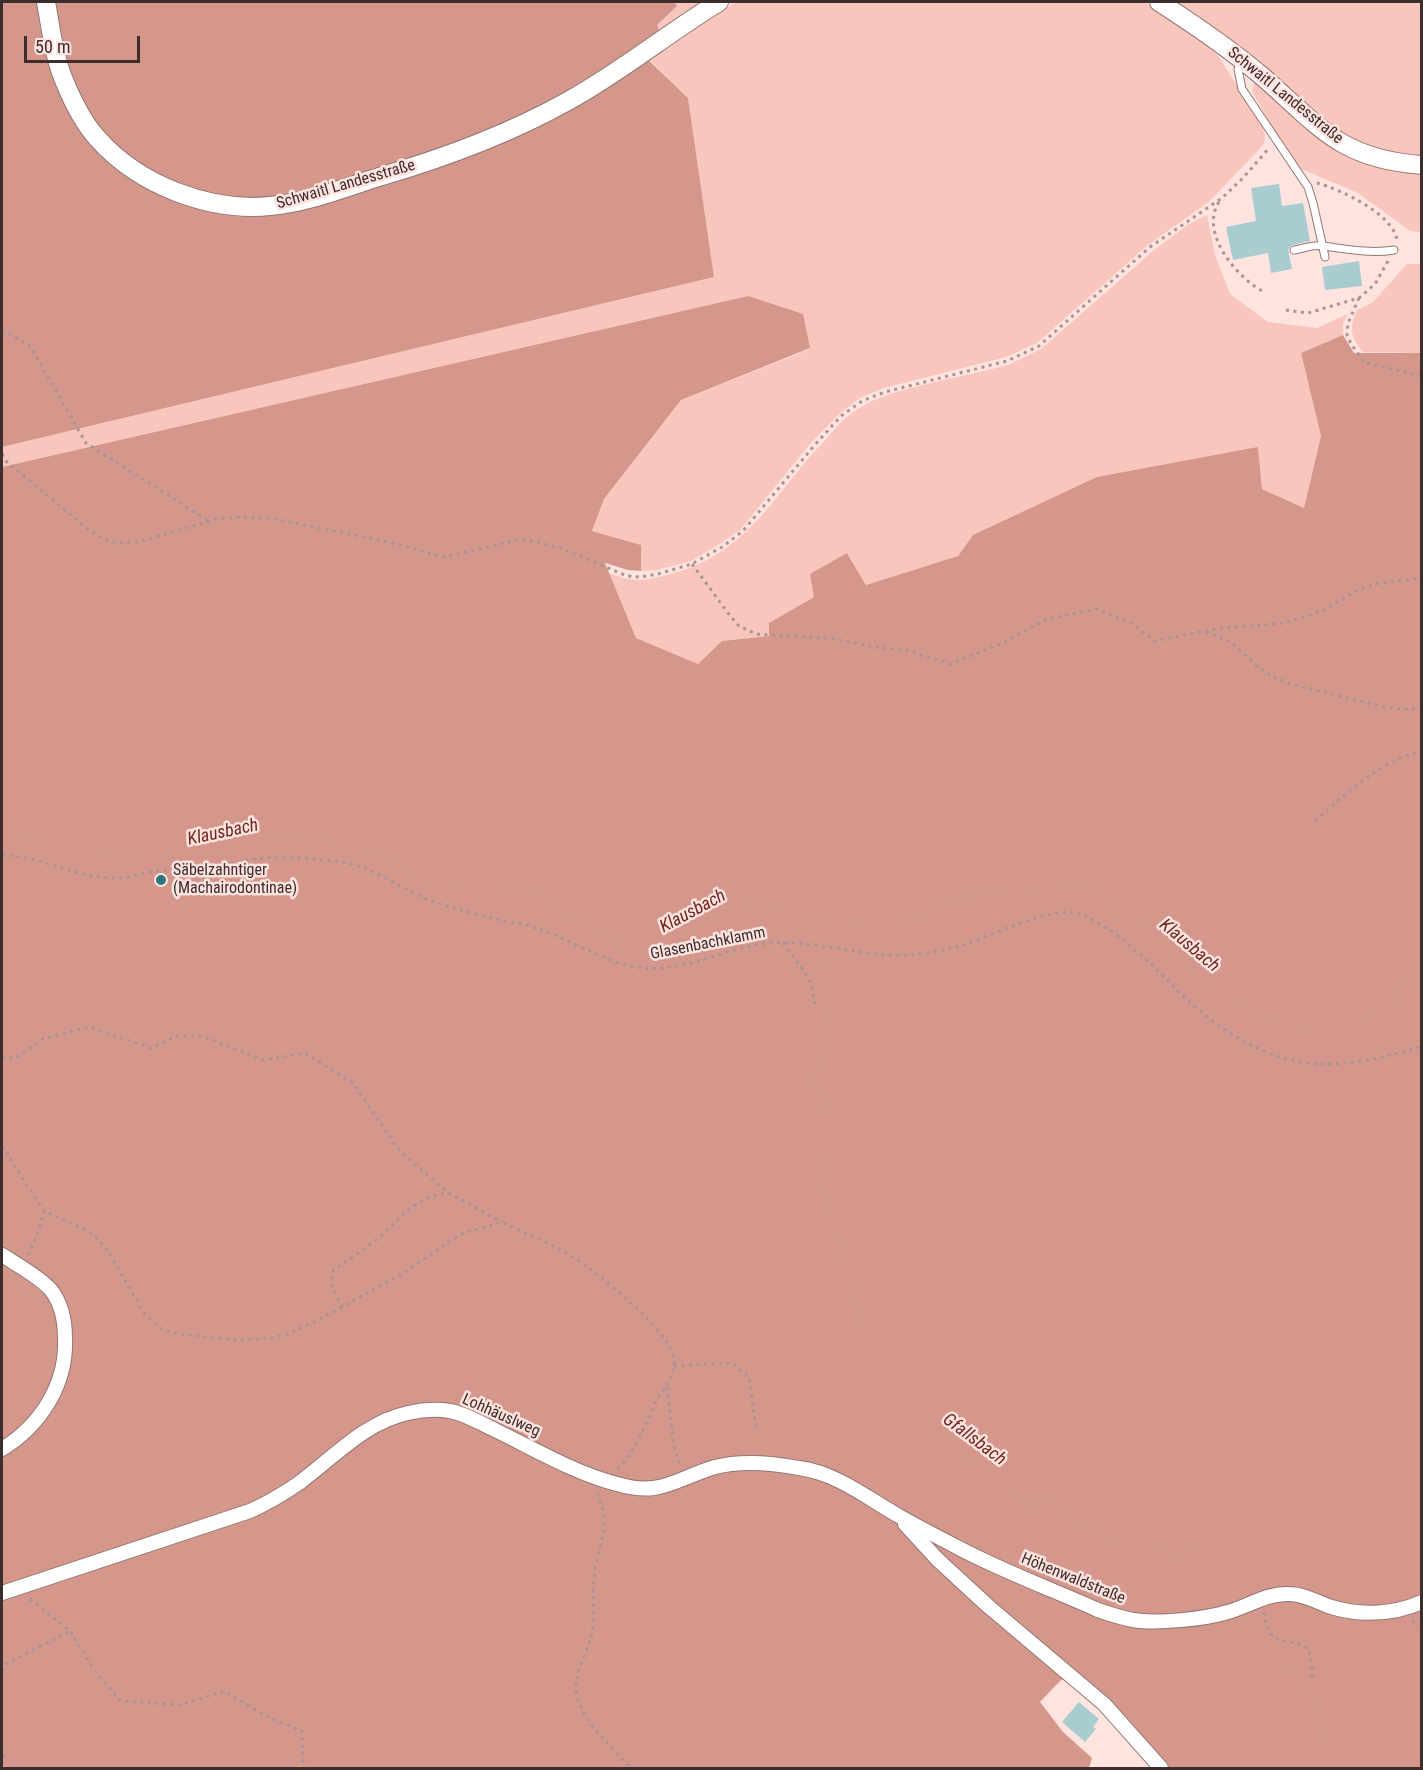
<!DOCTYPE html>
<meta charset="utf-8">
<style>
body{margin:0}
#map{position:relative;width:1423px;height:1770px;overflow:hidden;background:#fee3df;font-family:"Roboto Condensed",sans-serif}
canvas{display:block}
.frame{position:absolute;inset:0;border:3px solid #3b2e2c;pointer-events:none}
.scale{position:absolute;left:24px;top:36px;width:116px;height:27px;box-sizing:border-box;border:3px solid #3b2e2c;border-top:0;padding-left:8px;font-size:18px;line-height:21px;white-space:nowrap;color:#3b2e2c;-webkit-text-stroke:4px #fee3df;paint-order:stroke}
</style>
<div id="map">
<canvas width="1423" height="1770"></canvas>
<div class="frame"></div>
<div class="scale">50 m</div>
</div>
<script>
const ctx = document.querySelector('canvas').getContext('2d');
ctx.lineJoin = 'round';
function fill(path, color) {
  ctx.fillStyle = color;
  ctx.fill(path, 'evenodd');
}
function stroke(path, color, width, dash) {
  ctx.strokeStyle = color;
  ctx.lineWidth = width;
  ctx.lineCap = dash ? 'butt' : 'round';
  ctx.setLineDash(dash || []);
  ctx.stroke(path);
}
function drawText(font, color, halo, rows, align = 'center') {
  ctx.font = font + ' "Roboto Condensed",sans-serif';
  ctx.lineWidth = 5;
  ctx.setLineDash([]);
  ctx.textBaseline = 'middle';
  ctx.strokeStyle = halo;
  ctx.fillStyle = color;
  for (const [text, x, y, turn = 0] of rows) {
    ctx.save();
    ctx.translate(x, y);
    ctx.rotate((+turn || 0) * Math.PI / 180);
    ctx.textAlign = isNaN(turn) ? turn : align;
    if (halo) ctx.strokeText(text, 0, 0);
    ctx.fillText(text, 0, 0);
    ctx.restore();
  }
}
fill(new Path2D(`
 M674,2H708L660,33L657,25L676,6Z
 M736,2H1144L1208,45L1219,57L1261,124L1265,134L1264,144L1210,201L1148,245L1037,343L1006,357L884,388L860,398L839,414L810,444L741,529L720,544L691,561L657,570L641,571L640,545L592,531L604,499L681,400L810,349L748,296L2,467V447L714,277L688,98L651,61L697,25Z
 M1175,2H1421V156L1390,152L1362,145L1327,124L1226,37Z
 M1254,83H1257C1291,114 1325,152 1370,165C1387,170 1404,171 1421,173V232L1410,231L1358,193L1299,168L1268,120L1252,91Z
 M1207,215L1215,255L1230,294L1268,322L1317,328L1348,314L1343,323V335L1301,353L1321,436L1304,508L1262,489L1258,447L973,535L958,556L866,585L848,554L814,597L769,623V636L722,641L698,664L636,638L609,573C633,583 645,581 671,574C751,552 773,494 826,439C837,426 848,414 863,406C879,396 897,392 915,387C946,379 977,373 1008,365L1041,349L1153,251L1189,224Z
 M1407,264H1421V353L1363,352C1350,335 1349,330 1357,310L1373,302Z`), '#f9c6bd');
fill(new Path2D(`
 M2,2H674L677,6L657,25L660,33L637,49L688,98L714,277L2,447Z
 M748,296L803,314L810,348L681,400L604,499L592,531L641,545V571L628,570L605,563L636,638L698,664L722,641L769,636V623L814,597L810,574L847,553L866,585L958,556L973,535L1097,477L1258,447L1262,489L1304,508L1321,436L1301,353L1343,335L1354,353H1421V1768H1161L1071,1675L1060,1681L1040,1702L1063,1732L1092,1758L1089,1768H2V467Z`), '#d5978c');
stroke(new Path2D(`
 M2,832C35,837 66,851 99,855C117,858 135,853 153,853C166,853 179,857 192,856C215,856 234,838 257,835C288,832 334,845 364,850C391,855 410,872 435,880C467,890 495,878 527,891C566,907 599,947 644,947C687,948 698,911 732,903C752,898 773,907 792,913C814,920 837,927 860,927C903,928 931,906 970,894C990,888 1012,889 1032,888C1047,887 1063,882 1078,884C1099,887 1106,902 1122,913C1135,921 1150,928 1162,937C1174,947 1183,960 1194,970C1206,981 1219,989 1233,996C1240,1000 1245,1006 1251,1010C1275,1025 1321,1036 1348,1027C1370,1021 1405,987 1422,971
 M823,937L824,923
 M823,952L822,972L831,1019L822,1045L817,1079L824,1113V1153L821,1189L826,1213L836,1233L841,1252L854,1280L860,1314L875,1347L915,1408L934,1429L1002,1478L1014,1498L1033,1504L1053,1500L1104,1538L1152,1547L1167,1555L1188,1547L1196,1553L1293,1673L1316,1711L1325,1737L1363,1768
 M2,1267L33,1294L48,1321L50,1346L29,1394L2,1426`), '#d5978c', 4.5);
fill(new Path2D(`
 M1279,184L1282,206L1303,203L1310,241L1292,245L1288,249L1292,269L1271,273L1268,253L1233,260L1226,227L1256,221L1251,188Z
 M1359,261L1362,286L1325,290L1322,267Z
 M1079,1702L1099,1719L1093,1727L1096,1729L1085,1742L1062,1722Z`), '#a8cccf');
const lane = new Path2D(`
 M1243,61L1238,69L1242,89L1308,187L1313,203L1325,257
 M1294,250C1302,249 1314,244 1323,246C1346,249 1371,254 1394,250`);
const street = new Path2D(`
 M2,1255C16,1264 40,1277 51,1290C61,1303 65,1321 65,1338C67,1384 41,1425 2,1449
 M905,1524L937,1559L988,1606L1104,1704L1161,1768
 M2,1593L250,1511C268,1503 283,1494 299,1483C333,1458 365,1422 408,1413C421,1410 437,1409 450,1411C466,1414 482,1424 497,1431C536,1450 575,1473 617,1484C661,1497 675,1479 715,1467C742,1460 772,1463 799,1468C837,1473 867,1498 899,1516C918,1527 938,1537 957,1547C1002,1571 1051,1589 1098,1610C1110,1614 1121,1618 1133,1620C1157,1624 1205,1619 1228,1612C1249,1606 1267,1593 1289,1594C1302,1594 1316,1601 1328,1606C1358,1616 1393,1615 1422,1602`);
const secondary = new Path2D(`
 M46,2C51,29 54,59 66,85C74,104 84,124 98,139C139,185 209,212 270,206C307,203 344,188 379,177C444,158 509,134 568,101C621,72 668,33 719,2
 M1159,2C1195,25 1230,49 1263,77C1320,127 1340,159 1422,165`);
stroke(lane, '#937671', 9);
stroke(street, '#937671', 16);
stroke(secondary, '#937671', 20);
stroke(new Path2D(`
 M1317,183C1340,189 1397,216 1397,242
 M1219,202C1199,233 1237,278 1264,292
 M1359,298L1348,323L1347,335L1351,344L1365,363L1422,376
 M1286,310L1308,313L1359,298L1375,284L1388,261
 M2,330L30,346L86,443L209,521
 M2,454L6,461L90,531L106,540L116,543L138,542L217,519L240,517L275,519L393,543L443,557L522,539L561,548L627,576L640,577L658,574L692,564L722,547L743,531L813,447L841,416L862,401L885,392L1007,361L1039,346L1150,247L1222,198L1243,178L1270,147
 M692,564L731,617L739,626L756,634L835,639L872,647L906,650L950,664L1003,643L1047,619L1097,609L1133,624L1155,641L1221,628L1286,623L1324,610L1354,592L1374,584L1422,578
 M1206,632L1231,642L1257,666L1273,677L1294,685L1385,707L1400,709H1422
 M1315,821C1348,792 1378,762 1422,751
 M2,855C42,856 79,880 120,878C132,877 145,873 157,871C170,870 182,870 195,869C215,866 235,862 254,859C277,856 300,857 322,860C332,861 342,861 352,864C381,872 406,892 434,902C456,909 478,915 500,920C515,923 530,925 544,931C575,942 610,965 643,968C683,972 722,950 761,944C801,938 848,953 889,955C914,956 939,952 963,945C992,936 1051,905 1079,914C1108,923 1148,960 1169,982C1208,1022 1259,1061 1318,1064C1353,1065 1388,1057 1422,1046
 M783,943L809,978L816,1007
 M2,1058H16L43,1039L89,1027L151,1048L178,1036H202L264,1060L305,1053L353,1083L399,1150L447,1192L502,1222
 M2,1146L44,1211L84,1229L97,1238L108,1251L144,1313L160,1328L171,1333L237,1340L272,1338L288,1334L314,1322L400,1275L461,1234L502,1222C524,1233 548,1242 568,1254C594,1269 670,1330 674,1359C676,1379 660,1391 653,1408C643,1430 634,1454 616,1470
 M28,1255L37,1236L44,1211
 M343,1307C336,1295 329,1286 333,1271C347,1260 362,1251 376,1240C399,1221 414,1197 446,1193
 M674,1366L732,1363L749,1377L756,1430
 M667,1387L674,1447L680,1465
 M598,1493C599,1500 603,1507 604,1515C606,1535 596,1558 594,1578C592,1596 595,1616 592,1633C587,1656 570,1676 578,1700C587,1726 613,1748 631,1768
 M30,1599L70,1631L97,1674L121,1701L181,1705L224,1691L268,1717L302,1731L303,1768
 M1264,1612C1267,1649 1286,1636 1308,1648L1312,1664V1679
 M1412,1621L1422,1625
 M2,1671L6,1664L70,1631
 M2,1747L4,1756L2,1767`), '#a99491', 3, [3, 4.5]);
stroke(lane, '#fff', 7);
stroke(street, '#fff', 14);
stroke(secondary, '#fff', 18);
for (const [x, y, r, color] of [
 [161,880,6,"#2d777d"]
]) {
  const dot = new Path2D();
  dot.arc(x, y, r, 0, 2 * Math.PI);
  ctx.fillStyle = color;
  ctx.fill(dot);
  stroke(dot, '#fee3df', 2);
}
drawText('16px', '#3b2e2c', '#fee3df', [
 ["Schwaitl Landesstraße",1285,96,39],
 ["Schwaitl Landesstraße",346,185,-16],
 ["Glasenbachklamm",708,944,-11],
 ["Lohhäuslweg",501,1416,24],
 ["Höhenwaldstraße",1073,1579,22]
]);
drawText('16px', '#3b2e2c', '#fee3df', [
 ["Säbelzahntiger",173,871],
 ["(Machairodontinae)",173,889]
], 'left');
drawText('italic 18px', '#70261d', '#fee3df', [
 ["Klausbach",223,833,-12],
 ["Klausbach",693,912,-28],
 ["Klausbach",1189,946,40],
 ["Gfallsbach",974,1440,37]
]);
</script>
